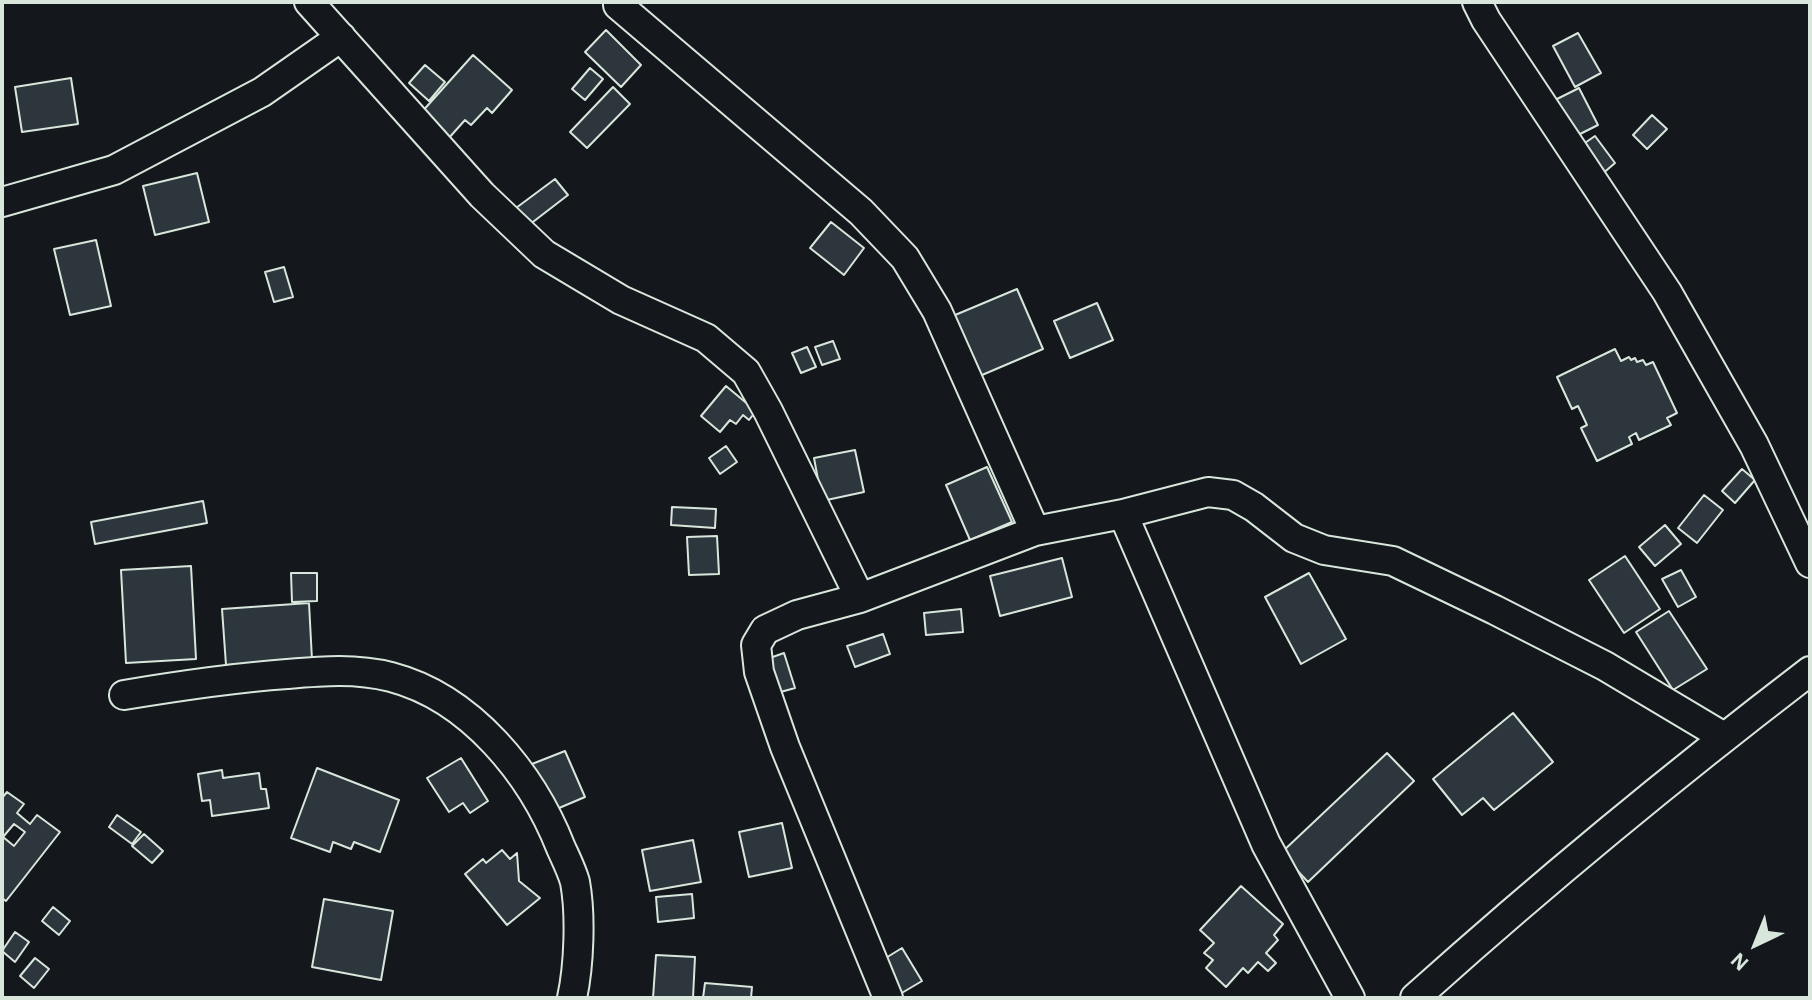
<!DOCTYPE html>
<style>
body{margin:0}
#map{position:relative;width:1812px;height:1000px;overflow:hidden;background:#14181c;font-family:"Alegreya Sans",sans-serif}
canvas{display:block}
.frame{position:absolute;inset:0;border:4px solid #d8e6dc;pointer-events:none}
.north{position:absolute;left:1716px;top:904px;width:80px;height:80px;-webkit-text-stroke:6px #14181c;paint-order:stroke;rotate:223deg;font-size:22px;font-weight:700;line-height:32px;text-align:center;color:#d8e6dc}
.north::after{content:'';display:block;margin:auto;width:28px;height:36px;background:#d8e6dc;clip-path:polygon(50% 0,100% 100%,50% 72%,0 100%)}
</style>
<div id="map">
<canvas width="1812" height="1000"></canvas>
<div class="frame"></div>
<div class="north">N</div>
</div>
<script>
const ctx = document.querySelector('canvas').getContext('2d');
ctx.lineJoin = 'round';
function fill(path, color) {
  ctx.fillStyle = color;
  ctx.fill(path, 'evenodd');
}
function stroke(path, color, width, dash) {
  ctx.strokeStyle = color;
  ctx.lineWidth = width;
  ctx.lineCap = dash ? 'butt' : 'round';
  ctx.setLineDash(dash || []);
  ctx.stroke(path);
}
const building = new Path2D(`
 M606,30L641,65L621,87L585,52Z
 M1578,33L1601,73L1575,87L1553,46Z
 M473,55L512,90L492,113L487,108L471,125L465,120L448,139L420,114Z
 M425,65L445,82L429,101L409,83Z
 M590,68L603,79L585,100L572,89Z
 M71,78L78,124L22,132L15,87Z
 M613,87L630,104L587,148L570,132Z
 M1579,88L1598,125L1574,137L1555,100Z
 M1652,115L1667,129L1647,149L1633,135Z
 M1595,136L1615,163L1601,175L1579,147Z
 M197,173L209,222L155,235L143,186Z
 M555,179L568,195L529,225L516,208Z
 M831,222L864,248L844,275L810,248Z
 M96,240L111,306L70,315L54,249Z
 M284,267L293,297L274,302L265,272Z
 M1017,289L1043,349L975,378L948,318Z
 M1097,303L1113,340L1070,358L1054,321Z
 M833,341L840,359L822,365L815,347Z
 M807,347L816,367L801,373L792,353Z
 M1615,349L1621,361L1629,357L1631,360L1635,358L1637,362L1643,360L1646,365L1653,362L1677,413L1667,418L1671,425L1639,440L1636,433L1629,437L1632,444L1597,461L1581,428L1587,425L1578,406L1572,409L1557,377Z
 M726,386L756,411L749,420L743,415L736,424L730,420L720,432L701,416Z
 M726,446L737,462L720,474L709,458Z
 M855,450L864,492L822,501L814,458Z
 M987,467L1012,522L970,540L946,485Z
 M1742,469L1755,480L1735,503L1722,491Z
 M1704,495L1723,510L1697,543L1678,528Z
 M203,501L207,523L95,544L91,522Z
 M672,507L716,509L715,528L671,525Z
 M1665,525L1681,544L1655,566L1639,547Z
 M717,536L719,574L689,575L687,537Z
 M1625,556L1660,609L1624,633L1589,580Z
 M1062,558L1072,597L1000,616L990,576Z
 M191,566L196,659L126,663L121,570Z
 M1681,570L1696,597L1678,607L1662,579Z
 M291,573H317V601L292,602Z
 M1309,573L1346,639L1301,664L1265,597Z
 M309,603L312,660L226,665L222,609Z
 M961,609L963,632L926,635L924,613Z
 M1669,611L1707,669L1673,690L1636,632Z
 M883,634L890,654L855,667L847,646Z
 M784,653L795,688L777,693L767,659Z
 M1513,713L1553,762L1494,810L1483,798L1462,815L1433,779Z
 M565,751L585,797L552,811L532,764Z
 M1387,753L1414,781L1308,882L1281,853Z
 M461,758L488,801L470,813L463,803L449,812L427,778Z
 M317,768L399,800L380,852L354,842L351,849L333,842L330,852L291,838Z
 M222,770L223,778L259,773L261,789H266L269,808L212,816L210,800L202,801L198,774Z
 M7,792L24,804L17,813L30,824L37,815L60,832L6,901L2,898V798ZM14,824L25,832L14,846L3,837Z
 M117,815L141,832L132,844L109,827Z
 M782,823L792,868L749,877L739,832Z
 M144,834L163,851L152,863L132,846Z
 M693,840L701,882L650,891L642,850Z
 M502,850L510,859L517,853L519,881L540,898L507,925L465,874L483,859L486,863Z
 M1241,886L1283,924L1274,935L1278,940L1266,953L1276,963L1268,971L1258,962L1248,973L1243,968L1226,987L1206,968L1213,960L1204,953L1214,943L1200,930Z
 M692,894L694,918L658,922L656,897Z
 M324,899L393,911L381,980L312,967Z
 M53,907L70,921L59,935L42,921Z
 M15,932L29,942L15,962L2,951Z
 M902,948L922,981L895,997L876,964Z
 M656,955L695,957L693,998H653Z
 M35,958L49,969L34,988L20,976Z
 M705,983L752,987L751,998H703Z`);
fill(building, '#2c363c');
stroke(building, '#d8e6dc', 2);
const minor = new Path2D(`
 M309,2L482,195L544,254L621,300L706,338L746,372L768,411L860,598
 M1477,2L1486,20L1667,292L1754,445L1810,563
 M618,5L861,212L905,258L937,311L1035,531
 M2,202L114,170L262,92L341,37
 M1123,514L1266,844L1350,998
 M124,695C178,686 232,678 287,674C322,671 356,668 391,677C471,698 532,774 561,848C566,859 572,871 575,882C581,915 579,966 572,998
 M888,998L785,747L759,672L756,645L765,630L797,615L860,598L1035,531L1123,514L1208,492L1233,495L1254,507L1294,538L1324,550L1393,561L1495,610L1605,666L1724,737
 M1415,998C1542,884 1674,775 1810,671`);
stroke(minor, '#d8e6dc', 32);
stroke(minor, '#14181c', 28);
</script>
